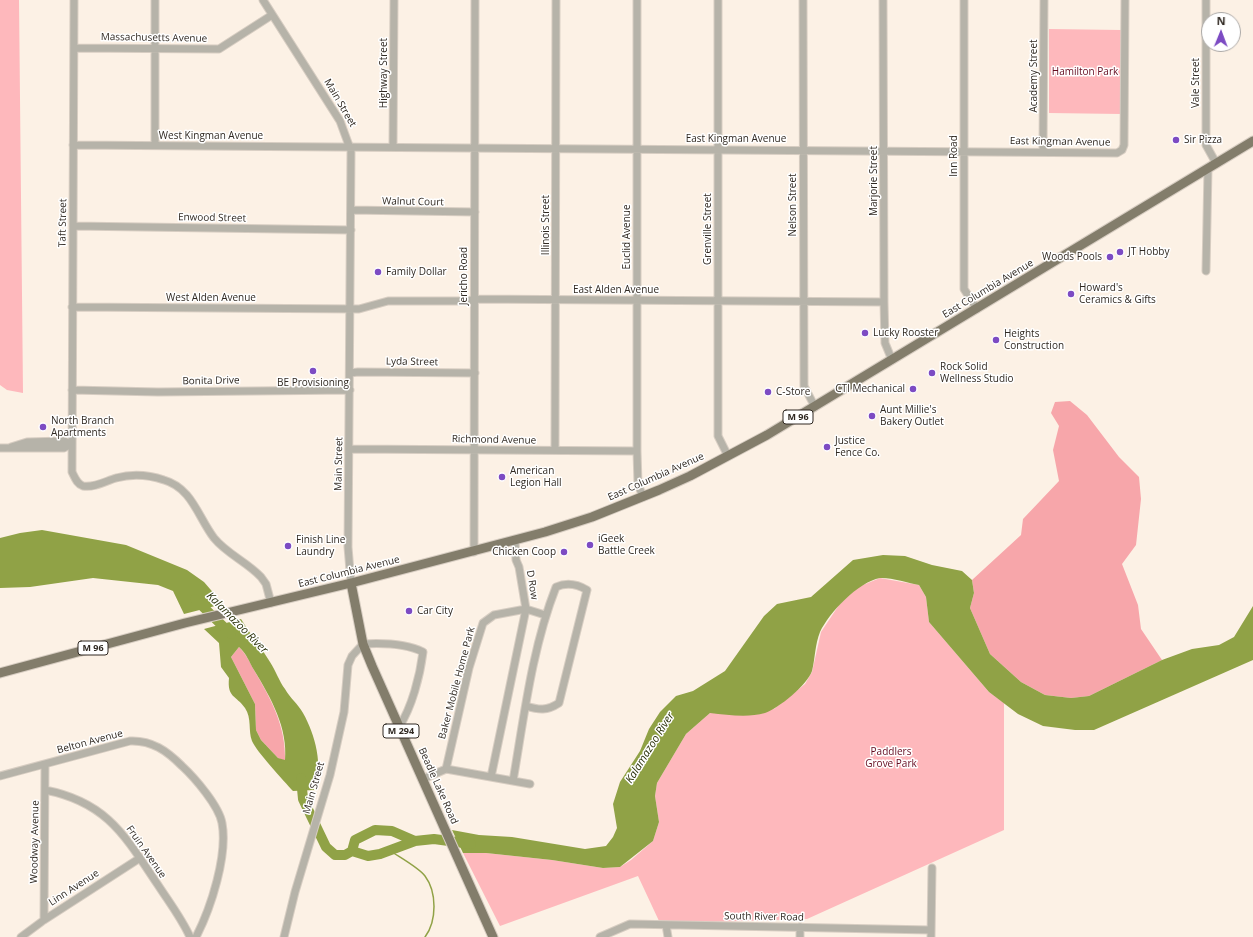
<!DOCTYPE html>
<style>
body{margin:0}
#map{position:relative;width:1253px;height:937px;overflow:hidden;background:#fcf1e5;font-family:"Open Sans",sans-serif}
canvas{display:block}
.north{position:absolute;left:1201px;top:12px;width:40px;height:40px;box-sizing:border-box;background:#fff;border:1px solid #aca9a7;border-radius:50%;rotate:1deg;font-size:11px;font-weight:700;line-height:16px;text-align:center;color:#302922}
.north::after{content:'';display:block;margin:auto;width:14px;height:18px;background:#7c4bc3;clip-path:polygon(50% 0,100% 100%,50% 72%,0 100%)}
</style>
<div id="map">
<canvas width="1253" height="937"></canvas>
<div class="north">N</div>
</div>
<script>
const ctx = document.querySelector('canvas').getContext('2d');
ctx.lineJoin = 'round';
function fill(path, color) {
  ctx.fillStyle = color;
  ctx.fill(path, 'evenodd');
}
function stroke(path, color, width, dash) {
  ctx.strokeStyle = color;
  ctx.lineWidth = width;
  ctx.lineCap = dash ? 'butt' : 'round';
  ctx.setLineDash(dash || []);
  ctx.stroke(path);
}
function drawText(font, color, halo, rows, align = 'center') {
  ctx.font = font + ' "Open Sans",sans-serif';
  ctx.lineWidth = 3;
  ctx.setLineDash([]);
  ctx.textBaseline = 'middle';
  ctx.strokeStyle = halo;
  ctx.fillStyle = color;
  for (const [text, x, y, turn = 0] of rows) {
    ctx.save();
    ctx.translate(x, y);
    ctx.rotate((+turn || 0) * Math.PI / 180);
    ctx.textAlign = isNaN(turn) ? turn : align;
    if (halo) ctx.strokeText(text, 0, 0);
    ctx.fillText(text, 0, 0);
    ctx.restore();
  }
}
fill(new Path2D(`
 M0,0H19L23,393L7,390L0,385Z
 M1049,29L1121,30V114L1049,113Z
 M880,578L919,585L926,597L929,622L989,692L1004,703V830L807,919L710,922L659,921L638,876L500,926L463,853H486L552,860L603,868L620,867L631,860L653,841L659,822L655,796L657,783L686,734L710,713L774,709L805,684L812,672L821,632L839,605L858,587Z`), '#feb8bc');
fill(new Path2D(`
 M1070,401L1087,415L1119,457L1139,477L1141,499L1136,545L1122,564L1138,605L1141,629L1162,660L1089,696L1071,698L1045,695L1021,682L990,654L970,608L974,593L972,580L1021,535L1023,519L1059,481L1053,450L1059,426L1051,413L1055,402Z
 M239,647C246,654 249,661 254,670C271,699 286,726 285,761L278,758L261,740L256,730L255,704L231,657Z`), '#f7a6aa');
fill(new Path2D(`
 M42,530L126,545L187,570L204,582L223,604L184,614L173,591L158,585L93,578L30,587L0,588V538L20,533Z
 M883,555L905,556L932,565L962,571L972,580L974,593L970,608L990,654L1021,682L1045,695L1071,698L1089,696L1162,660L1192,649L1219,645L1234,637L1253,606V660L1094,730H1075L1043,726L1018,714L989,692L929,622L926,597L919,585C909,583 889,577 880,578C858,582 829,613 820,632C815,644 815,659 812,671C808,684 778,709 765,713C748,718 728,715 710,713L686,734L657,783L655,796L659,822L653,841L620,867L603,868L552,860L486,853H463L452,830L479,835L512,837L585,849L606,846L613,837L617,828L613,804L620,782L640,751L649,729L660,712L676,696L693,691L725,671L764,616L777,604L811,597L853,560Z
 M241,619C250,634 261,647 270,662C276,671 279,681 285,689C290,698 298,704 303,713C315,734 324,767 314,790L293,791C284,781 256,751 252,741C248,731 252,718 245,708C236,695 227,698 229,678L221,667L219,643L204,629ZM239,647C247,654 249,662 254,670C271,698 288,728 285,760L278,758L261,740L256,730L255,704L231,657Z`), '#90a246');
stroke(new Path2D(`
 M389,850C399,857 418,867 425,876C437,892 437,921 425,937`), '#90a246', 1.5);
stroke(new Path2D(`
 M195,599L231,634
 M301,778L303,799L326,847L335,855H345L352,851L355,840L375,830L392,831L415,841L434,839L471,844
 M352,851L368,856L380,854L415,841`), '#90a246', 10);
const minor = new Path2D(`
 M74,0L72,472C75,478 77,484 83,486C94,488 106,481 116,478C131,474 149,475 164,480C192,488 198,517 214,538C227,554 247,562 261,577L266,584L271,603
 M263,0L340,121L351,151L348,547L351,583
 M637,0V451L638,484L643,497
 M718,0V436L728,456
 M803,0L804,386L815,407
 M883,0L884,302L885,343L892,360
 M964,0V289L977,309
 M1206,0V145L1216,163
 M74,48L219,49L272,15
 M73,145L1117,153L1122,150L1124,145L1125,0
 M155,145V0
 M393,146L394,0
 M1043,151L1044,0
 M351,210L475,212
 M73,226L351,230
 M1206,271L1208,168
 M72,307L359,309L388,301H468L474,299L884,302
 M350,373L358,372L475,373
 M72,390L158,392L350,390
 M11,447L27,442L64,441L72,445
 M0,448H64L69,445
 M350,449L637,451
 M555,450L556,0
 M474,552L475,0
 M446,769L469,668L483,623L494,615L526,609L545,615
 M0,776L130,741C152,740 167,751 182,766C195,778 219,806 222,823C228,855 211,908 196,937
 M491,777L526,609L519,567L516,560L515,541
 M423,779L446,769L530,784
 M513,781C524,717 532,648 556,587C567,582 577,584 587,590L559,703C547,711 539,710 526,706
 M45,790C107,802 125,836 158,885C169,902 182,919 190,937
 M44,920L45,764
 M666,925L668,937
 M21,937L44,920L140,858
 M284,937L295,892L330,775L344,712L348,665L352,656L363,644C381,643 407,644 423,652C420,676 412,707 399,727
 M600,937L630,924L931,930
 M800,937V927
 M931,937L932,868`);
const major = new Path2D(`
 M351,583L363,644L372,666L493,937
 M0,673L185,623L351,583L545,532L592,517L659,490L690,476L767,435L1253,141`);
stroke(minor, '#d7cdc2', 9);
stroke(major, '#d7cdc2', 11);
stroke(minor, '#b6b3a9', 7);
stroke(major, '#837d6b', 9);
for (const [x, y, r, color] of [
 [1176,140,4,"#7c4bc3"],
 [1120,252,4,"#7c4bc3"],
 [1110,257,4,"#7c4bc3"],
 [378,272,4,"#7c4bc3"],
 [1071,294,4,"#7c4bc3"],
 [865,333,4,"#7c4bc3"],
 [996,340,4,"#7c4bc3"],
 [313,371,4,"#7c4bc3"],
 [932,373,4,"#7c4bc3"],
 [913,389,4,"#7c4bc3"],
 [768,392,4,"#7c4bc3"],
 [872,416,4,"#7c4bc3"],
 [43,427,4,"#7c4bc3"],
 [827,447,4,"#7c4bc3"],
 [502,477,4,"#7c4bc3"],
 [590,545,4,"#7c4bc3"],
 [288,546,4,"#7c4bc3"],
 [564,552,4,"#7c4bc3"],
 [409,611,4,"#7c4bc3"]
]) {
  const dot = new Path2D();
  dot.arc(x, y, r, 0, 2 * Math.PI);
  ctx.fillStyle = color;
  ctx.fill(dot);
  stroke(dot, '#fff', 1.5);
}
for (const [x, y, w] of [
 [798,417,30],
 [93,648,30],
 [401,731,36]
]) {
  const box = new Path2D();
  box.roundRect(x - w / 2, y - 7, w, 14, 3);
  ctx.fillStyle = '#fff';
  ctx.fill(box);
  stroke(box, '#302922', 1);
}
drawText('bold 9px', '#302922', null, [
 ["M 96",798,417],
 ["M 96",93,648],
 ["M 294",401,731]
]);
drawText('10px', '#302922', '#fff', [
 ["Massachusetts Avenue",154,38,1],
 ["Highway Street",384,73,-90],
 ["Academy Street",1034,76,-90],
 ["Vale Street",1196,83,-90],
 ["Main Street",340,103,60],
 ["West Kingman Avenue",211,136],
 ["East Kingman Avenue",736,139],
 ["East Kingman Avenue",1060,142,1],
 ["Inn Road",954,156,-90],
 ["Marjorie Street",874,181,-90],
 ["Walnut Court",413,202,1],
 ["Nelson Street",793,205,-90],
 ["Enwood Street",212,218,1],
 ["Taft Street",63,223,-89],
 ["Illinois Street",546,225,-90],
 ["Grenville Street",708,229,-90],
 ["Euclid Avenue",627,237,-90],
 ["Jericho Road",464,276,-90],
 ["East Columbia Avenue",988,289,-31],
 ["East Alden Avenue",616,290],
 ["West Alden Avenue",211,298],
 ["Lyda Street",412,362,1],
 ["Bonita Drive",211,381,-1],
 ["Richmond Avenue",494,440,1],
 ["Main Street",339,464,-89],
 ["East Columbia Avenue",656,477,-24],
 ["East Columbia Avenue",349,572,-14],
 ["D Row",532,585,81],
 ["Baker Mobile Home Park",457,683,-75],
 ["Belton Avenue",90,742,-15],
 ["Beadle Lake Road",438,786,66],
 ["Main Street",314,788,-74],
 ["Woodway Avenue",35,842,-89],
 ["Fruin Avenue",146,852,55],
 ["Linn Avenue",74,888,-33],
 ["South River Road",764,917,1]
]);
drawText('10px', '#640a1f', '#fff', [
 ["Hamilton Park",1085,72],
 ["Paddlers",891,752],
 ["Grove Park",891,764]
]);
drawText('10px', '#302922', '#fff', [
 ["Sir Pizza",1184,140],
 ["JT Hobby",1128,252],
 ["Woods Pools",1102,257,"right"],
 ["Family Dollar",386,272],
 ["Howard's",1079,288],
 ["Ceramics & Gifts",1079,300],
 ["Lucky Rooster",873,333],
 ["Heights",1004,334],
 ["Construction",1004,346],
 ["Rock Solid",940,367],
 ["Wellness Studio",940,379],
 ["BE Provisioning",313,383,"center"],
 ["CTI Mechanical",905,389,"right"],
 ["C-Store",776,392],
 ["Aunt Millie's",880,410],
 ["Bakery Outlet",880,422],
 ["North Branch",51,421],
 ["Apartments",51,433],
 ["Justice",835,441],
 ["Fence Co.",835,453],
 ["American",510,471],
 ["Legion Hall",510,483],
 ["iGeek",598,539],
 ["Battle Creek",598,551],
 ["Finish Line",296,540],
 ["Laundry",296,552],
 ["Chicken Coop",556,552,"right"],
 ["Car City",417,611]
], 'left');
drawText('italic 11px', '#272e06', '#fff', [
 ["Kalamazoo River",237,623,45],
 ["Kalamazoo River",650,748,-58]
]);
</script>
